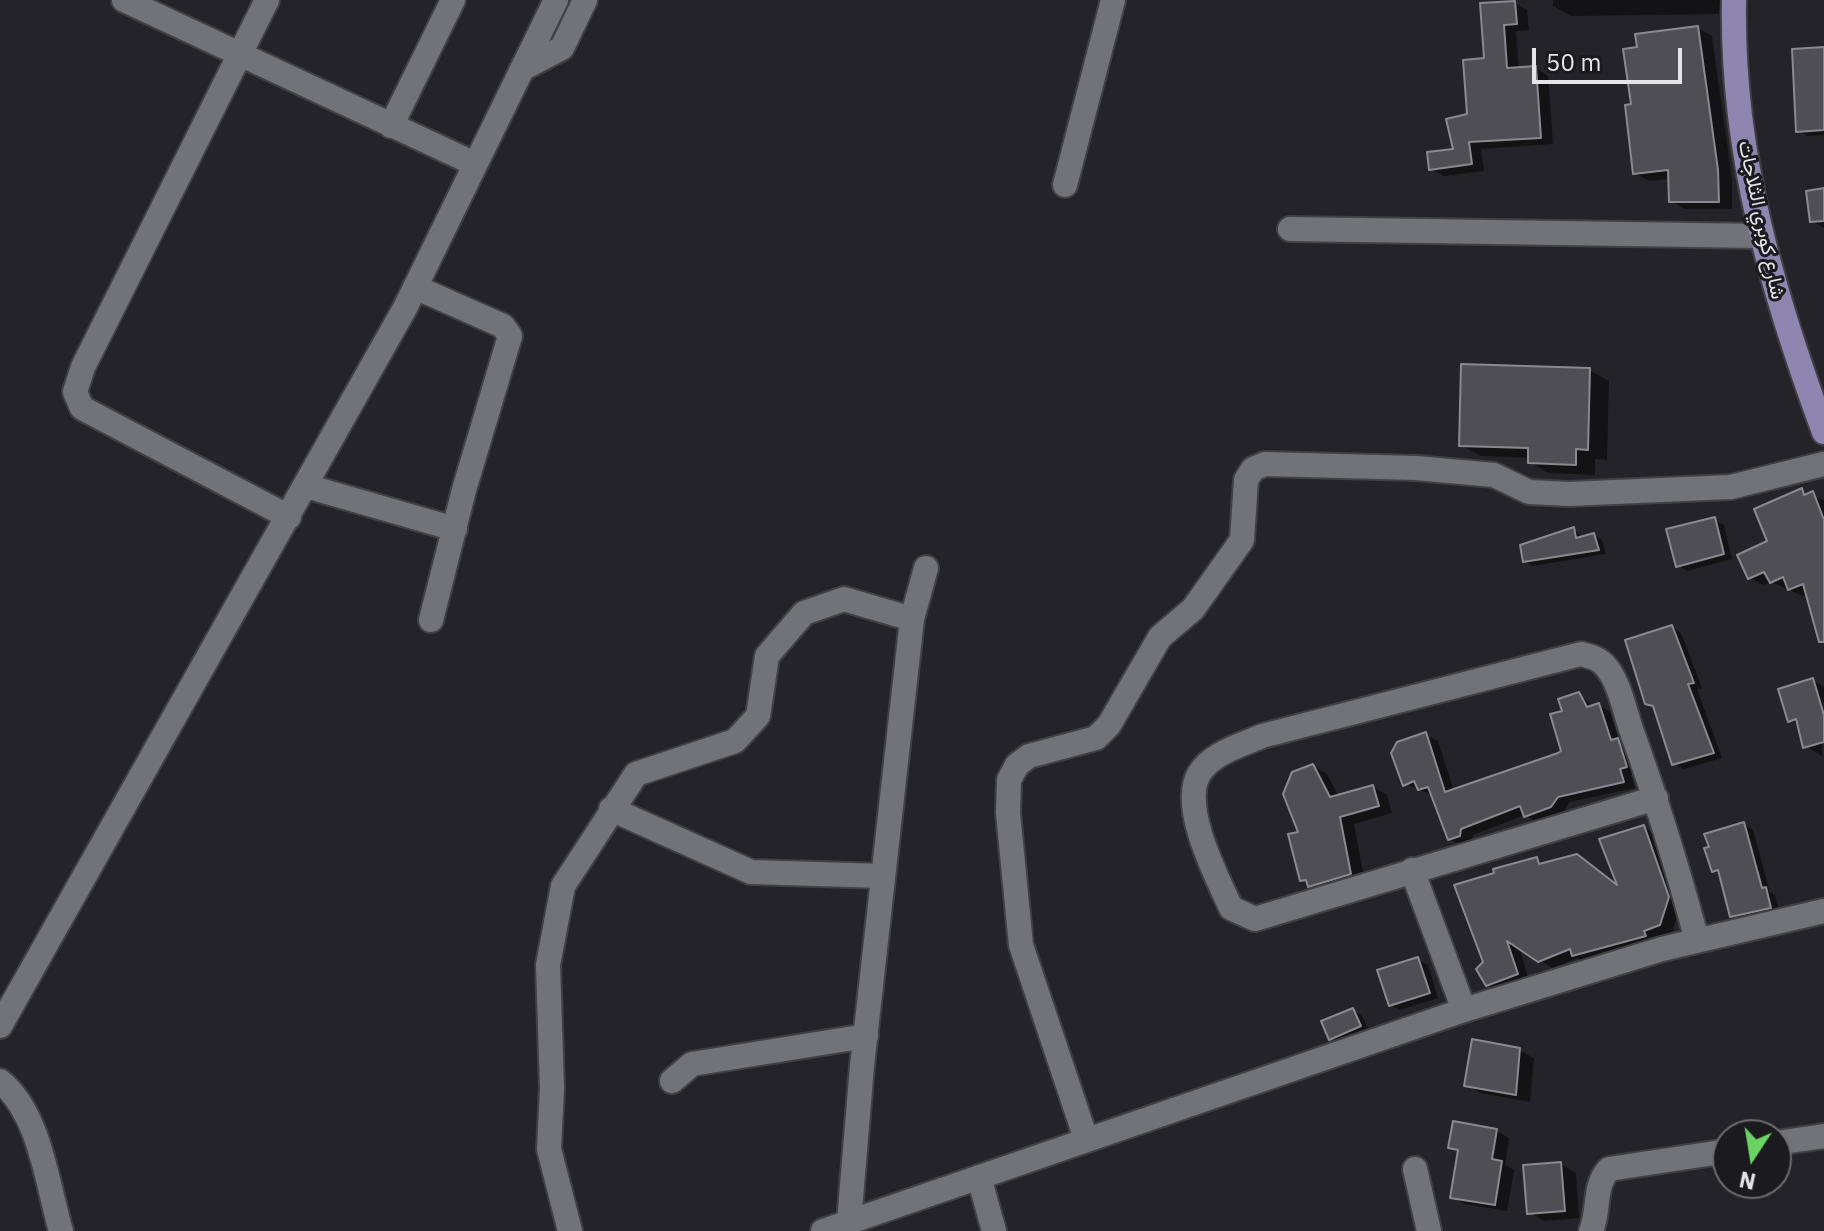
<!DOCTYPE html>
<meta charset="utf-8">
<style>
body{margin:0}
#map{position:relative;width:1824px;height:1231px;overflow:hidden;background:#242329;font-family:"IBM Plex Sans",sans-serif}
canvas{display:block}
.north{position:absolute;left:1712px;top:1119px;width:80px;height:80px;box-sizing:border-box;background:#1a1a1f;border:2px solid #6b6b6f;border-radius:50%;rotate:192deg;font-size:22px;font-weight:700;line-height:32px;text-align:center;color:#e5e4e8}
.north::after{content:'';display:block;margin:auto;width:28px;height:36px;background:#6ad363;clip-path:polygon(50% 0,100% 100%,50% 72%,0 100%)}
.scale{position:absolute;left:1532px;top:48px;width:150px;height:36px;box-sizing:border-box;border:4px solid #e5e4e8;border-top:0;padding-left:10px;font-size:24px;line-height:28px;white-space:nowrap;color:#e5e4e8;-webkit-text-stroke:6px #1a1a1f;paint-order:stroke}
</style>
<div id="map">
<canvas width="1824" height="1231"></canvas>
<div class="north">N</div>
<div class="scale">50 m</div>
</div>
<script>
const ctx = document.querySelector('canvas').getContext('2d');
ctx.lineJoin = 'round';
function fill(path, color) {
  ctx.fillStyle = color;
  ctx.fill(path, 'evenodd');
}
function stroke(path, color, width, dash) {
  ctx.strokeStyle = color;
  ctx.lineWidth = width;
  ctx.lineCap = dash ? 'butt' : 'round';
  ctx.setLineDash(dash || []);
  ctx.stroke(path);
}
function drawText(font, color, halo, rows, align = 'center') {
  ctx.font = font + ' "IBM Plex Sans",Vazirmatn,sans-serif';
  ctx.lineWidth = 6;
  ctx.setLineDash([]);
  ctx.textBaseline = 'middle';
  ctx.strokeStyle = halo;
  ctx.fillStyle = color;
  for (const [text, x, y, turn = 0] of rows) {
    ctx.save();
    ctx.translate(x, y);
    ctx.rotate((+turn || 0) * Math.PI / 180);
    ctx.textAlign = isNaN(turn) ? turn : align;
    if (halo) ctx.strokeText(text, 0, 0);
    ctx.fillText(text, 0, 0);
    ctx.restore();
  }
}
fill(new Path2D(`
 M1553,0H1720L1719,14L1571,16L1553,6Z
 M1514,3L1527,10L1529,30L1516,31L1519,69L1536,68L1548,76L1553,144L1481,149L1484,171L1444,176L1431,169L1455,151L1486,60Z
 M1698,28L1712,36L1732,179V209H1685L1671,201L1670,179L1649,181L1635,173L1633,106L1639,49Z
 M1824,49V135L1807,136L1798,130Z
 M1824,191V228L1812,221Z
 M1589,370L1609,381L1607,460L1595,459V475L1549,473L1530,462V458L1480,456L1461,445Z
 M1801,491L1824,500V634L1808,594L1803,596L1771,582L1763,585L1750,578Z
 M1714,520L1724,525L1732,559L1687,571L1678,565Z
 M1574,529L1583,538L1594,535L1602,540L1606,554L1533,566L1524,561Z
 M1672,627L1681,633L1702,688L1697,689L1722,758L1684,769L1674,764L1655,708L1647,703Z
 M1813,681L1824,687L1822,756L1805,746L1800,726L1790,720Z
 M1578,694L1594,707L1599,705L1610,712L1620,743L1630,748L1637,773L1631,775L1635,788L1569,802L1563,813L1537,822L1525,815L1473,835L1472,842L1461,846L1450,839L1433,795L1405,784L1426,735L1438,741L1454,791L1564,752V712Z
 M1313,766L1327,774L1339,797L1373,787L1387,795L1392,813L1354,824L1365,882L1324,894L1302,880L1301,833Z
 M1743,824L1753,830L1770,892L1775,895L1780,913L1741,921L1732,916L1721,875L1713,871Z
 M1644,827L1656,835L1681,905L1672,932L1656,938L1657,942L1586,962L1578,958L1552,968L1519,946L1529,981L1500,992L1487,984L1485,963L1536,859L1545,864L1577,856L1620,887Z
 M1418,960L1428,965L1438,998L1400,1010L1390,1005Z
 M1353,1010L1362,1016L1369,1031L1340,1044L1331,1038Z
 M1519,1050L1534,1058L1530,1102L1481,1093L1466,1085Z
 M1455,1123L1497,1131L1509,1138L1505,1165L1514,1170L1507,1211L1465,1204L1452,1197L1459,1152L1450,1147Z
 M1561,1164L1576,1173L1579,1218L1544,1221L1529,1212Z`), '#0007');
const building = new Path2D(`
 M1515,1L1517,24L1504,25L1507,68L1536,66L1541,138L1469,142L1472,164L1429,170L1427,152L1453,149L1446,119L1467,114L1463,60L1484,58L1480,3Z
 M1698,26L1718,170L1719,202H1669L1668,170L1633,174L1625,105L1631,104L1623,49L1637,47L1635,34Z
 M1824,47V130L1796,132L1792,49Z
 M1824,188V221L1810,222L1806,191Z
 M1461,364L1590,368L1588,450L1576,449V465L1528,463V448L1459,446Z
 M1802,488L1804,495L1813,491L1824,520V642H1819L1803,584L1788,590L1783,577L1770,583L1764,572L1748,579L1737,555L1767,541L1754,509Z
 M1715,517L1724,554L1676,567L1666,529Z
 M1574,527L1576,538L1594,533L1599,550L1523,562L1520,545Z
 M1672,625L1694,683L1688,684L1714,753L1672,765L1653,706L1645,704L1625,640Z
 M1813,678L1824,715V742L1803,748L1796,719L1788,722L1778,689Z
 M1579,692L1587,707L1599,703L1611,740L1618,738L1627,767L1620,769L1624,782L1558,797L1551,807L1524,817L1520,806L1461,829L1460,836L1448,840L1428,787L1418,790L1414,781L1403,786L1391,753L1397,742L1426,732L1445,792L1558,753L1561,751L1550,714L1562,711L1558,699Z
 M1313,764L1330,797L1373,785L1379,806L1340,817L1351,874L1308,887L1306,880L1300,881L1288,834L1298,832L1283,794L1292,772Z
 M1744,822L1762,888L1766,887L1771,908L1730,917L1718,870L1712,872L1704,848L1709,847L1704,834Z
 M1644,825L1669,897L1660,925L1644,931L1646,936L1572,956L1570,949L1538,962L1507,941L1518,974L1486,986L1476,969L1483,962L1454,885L1494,873L1493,869L1537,857L1539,864L1577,854L1617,885L1599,839Z
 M1418,957L1430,993L1389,1006L1377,970Z
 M1353,1008L1361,1026L1329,1040L1321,1021Z
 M1472,1039L1520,1048L1516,1095L1464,1086Z
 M1453,1121L1497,1129L1492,1159L1502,1161L1495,1205L1450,1198L1458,1150L1448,1148Z
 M1561,1162L1565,1211L1527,1214L1523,1165Z`);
fill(building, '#4f4e55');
stroke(building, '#8a8990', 2);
const minor = new Path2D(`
 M124,0L475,164
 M267,0L83,367L75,392L82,408L289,517
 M522,69L562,48L585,0
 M391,126L453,0
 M1065,185L1113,0
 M1290,229L1761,236
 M415,287L503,326L510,336L464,490L431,620
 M306,486L455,529
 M1656,798L1255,919L1231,908C1217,877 1180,807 1199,774C1211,753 1242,745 1262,736L1581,654C1593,657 1600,659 1607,668C1620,684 1625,713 1632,732C1657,801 1678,870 1697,940
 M611,809L751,872L883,876
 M1412,870L1464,1010
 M0,1026L405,308L556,0
 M0,1081C40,1113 47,1184 61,1231
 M672,1081L692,1064L866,1036
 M1086,1139L1021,945L1008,813L1009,780L1017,765L1029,756L1096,738L1109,725L1160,637L1193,609L1242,540L1246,480L1253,469L1265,464L1416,468L1494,475L1529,492L1569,494L1731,487L1824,464
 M1776,1143L1824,1136
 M1415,1169L1429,1231
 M979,1177L994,1231
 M849,1222L862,1066L912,619L926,568
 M570,1231L549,1149L552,1088L548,965L563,886L636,774L735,741L758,716L767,656L804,613L844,599L912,619
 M823,1231L1464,1010L1662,949L1824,911
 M1591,1231C1600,1210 1593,1186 1609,1169L1728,1151`);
const major = new Path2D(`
 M1734,0C1731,151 1772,292 1824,432`);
stroke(minor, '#414045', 28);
stroke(major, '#414045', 28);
stroke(minor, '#727279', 24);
stroke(major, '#8e86b0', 24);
drawText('20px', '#e5e4e8', '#1a1a1f', [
 ["شارع كوبري الثلاجات",1761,220,78]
]);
</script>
